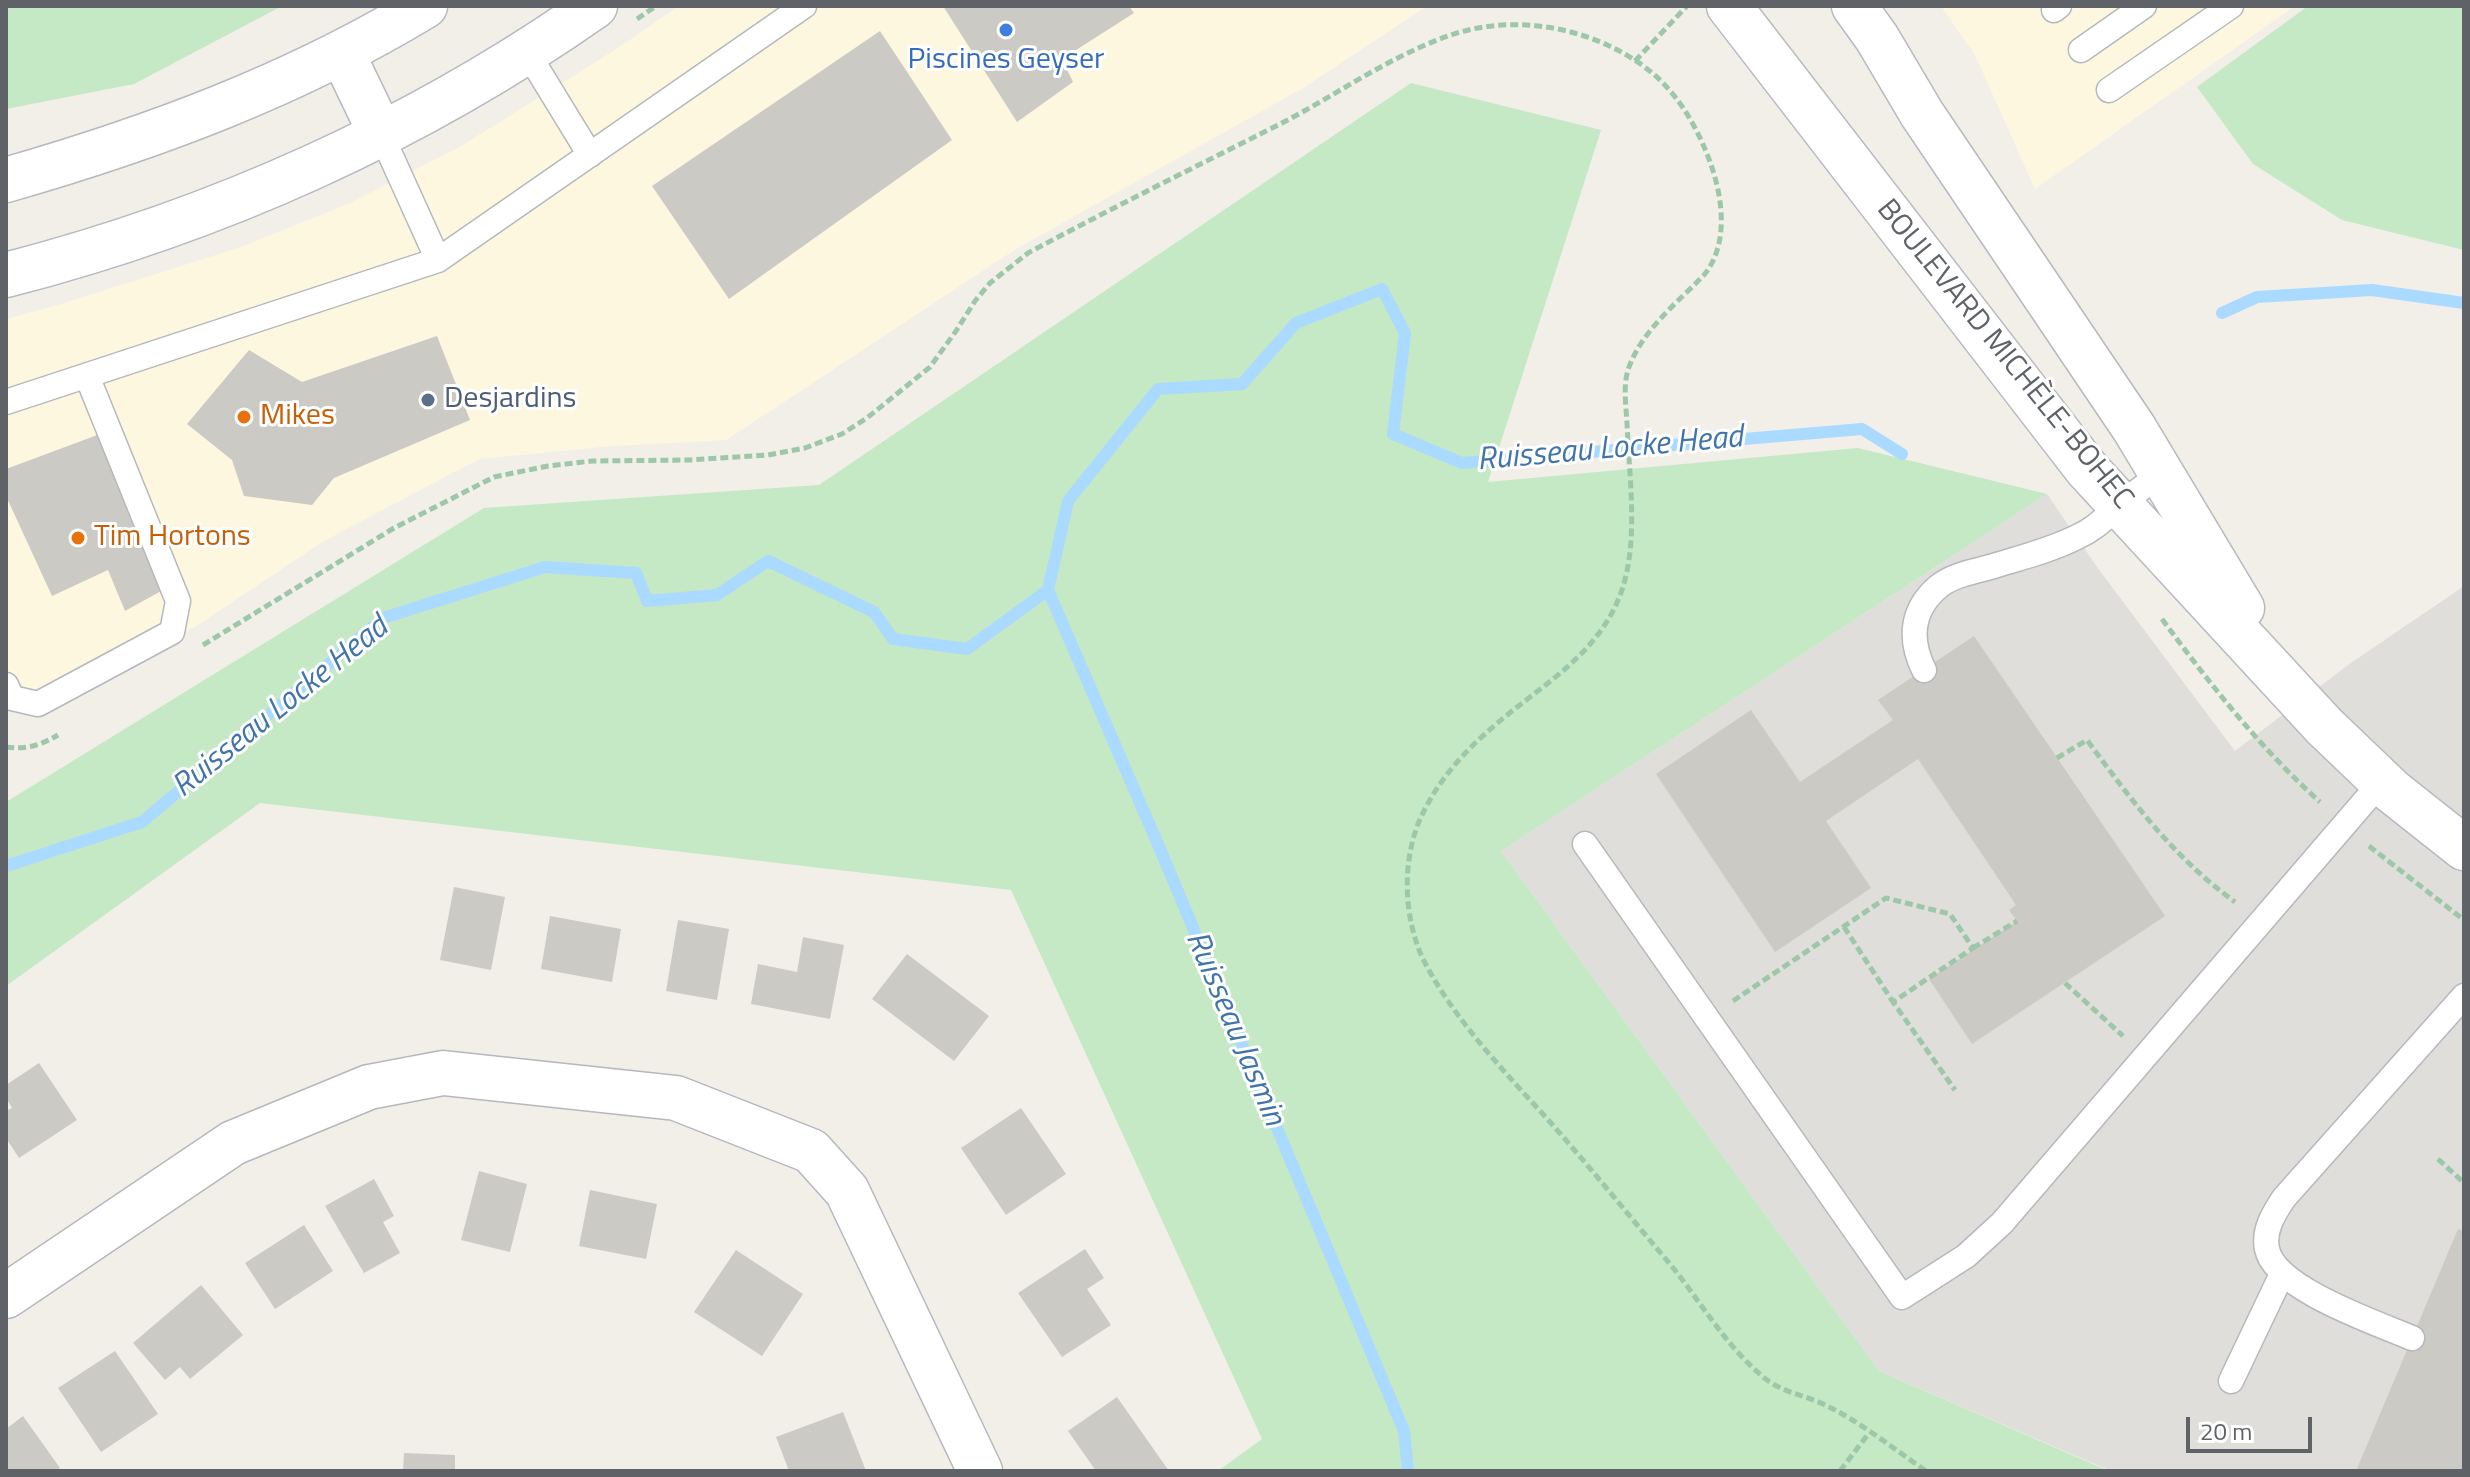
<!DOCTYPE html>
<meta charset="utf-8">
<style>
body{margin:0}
#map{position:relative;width:2470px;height:1477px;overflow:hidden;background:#f1efe8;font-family:"Titillium Web",sans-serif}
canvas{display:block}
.frame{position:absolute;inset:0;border:8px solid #5f6368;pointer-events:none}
.scale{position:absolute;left:2186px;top:1417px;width:126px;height:36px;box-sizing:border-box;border:4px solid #5f6368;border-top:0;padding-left:10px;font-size:24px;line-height:28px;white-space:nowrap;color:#5f6368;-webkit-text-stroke:6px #fff;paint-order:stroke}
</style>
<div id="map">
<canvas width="2470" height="1477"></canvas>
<div class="frame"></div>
<div class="scale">20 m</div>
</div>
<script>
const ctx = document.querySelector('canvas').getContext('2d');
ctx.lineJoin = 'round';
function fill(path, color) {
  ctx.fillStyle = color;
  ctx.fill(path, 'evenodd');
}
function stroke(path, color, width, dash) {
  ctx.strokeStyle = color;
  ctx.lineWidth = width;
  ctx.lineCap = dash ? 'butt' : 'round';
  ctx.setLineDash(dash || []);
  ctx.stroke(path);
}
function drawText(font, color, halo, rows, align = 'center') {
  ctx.font = font + ' "Titillium Web",sans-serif';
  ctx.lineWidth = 6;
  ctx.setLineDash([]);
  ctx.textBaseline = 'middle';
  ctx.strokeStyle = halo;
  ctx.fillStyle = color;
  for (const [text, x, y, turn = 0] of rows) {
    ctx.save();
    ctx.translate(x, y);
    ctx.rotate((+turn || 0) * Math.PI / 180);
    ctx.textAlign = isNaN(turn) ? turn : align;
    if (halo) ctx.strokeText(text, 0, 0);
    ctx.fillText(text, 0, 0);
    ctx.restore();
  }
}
fill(new Path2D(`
 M679,6H1427L1303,88L1016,249L726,440L612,446L479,459L322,542L198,625L14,714L6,698V319L58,305L241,247L348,204L458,148L618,48Z
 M1941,6H2295L2035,189L1975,55Z`), '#fef7e0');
fill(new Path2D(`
 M2047,494L2097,567L2235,751L2348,665L2464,586V1471H2111L1879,1371L1501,851Z`), '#e0deda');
fill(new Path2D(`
 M6,6H282L134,84L6,109Z
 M2308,6H2464V250L2342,220L2253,164L2197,87Z
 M1411,83L1601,130L1488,482L1858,448L2047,494L1501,851L1879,1371L2109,1471H1218L1262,1439L1011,890L260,803L6,986V802L484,508L819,485Z`), '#c5e8c5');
stroke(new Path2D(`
 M2222,313L2257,297L2372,290L2464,303
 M1048,590L1160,849L1404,1431L1408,1471
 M6,866L142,822L383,618L545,567L636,573L647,601L717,595L768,561L874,612L893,639L967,649L1048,590L1068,501L1158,389L1242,384L1296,323L1382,289L1405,333L1393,434L1462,463L1862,429L1902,454`), '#aadaff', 12);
fill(new Path2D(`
 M943,6H1129L1134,13L1062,59L1073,82L1017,122Z
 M880,31L952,140L729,299L652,186Z
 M437,336L470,420L334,478L312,505L244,496L232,460L187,424L249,350L302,382Z
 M100,434L163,590L125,611L108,570L52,596L6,496V469Z
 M1974,636L2165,916L1972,1044L1929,979L2017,921L2009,910L2016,905L1918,759L1826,821L1871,888L1775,952L1656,774L1751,710L1800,782L1893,720L1878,700Z
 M454,887L505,897L491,970L440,960Z
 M550,916L621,929L612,982L541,969Z
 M678,920L729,929L717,1000L666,991Z
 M803,937L844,945L830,1019L751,1004L758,964L797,972Z
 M907,954L989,1016L954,1061L872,999Z
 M39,1063L77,1120L19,1158L6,1138V1111L12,1108L6,1098V1085Z
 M1021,1108L1066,1174L1006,1215L961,1148Z
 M479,1171L527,1184L510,1252L461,1240Z
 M374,1179L394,1216L383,1222L400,1253L364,1273L325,1206Z
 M590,1190L657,1204L646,1259L579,1246Z
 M304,1225L333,1271L275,1309L245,1263Z
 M2458,1229L2464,1231V1471H2356Z
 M1085,1249L1104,1278L1087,1289L1111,1325L1062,1357L1018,1293Z
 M736,1250L803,1294L762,1356L694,1312Z
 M201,1285L243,1335L190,1379L180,1367L165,1380L133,1343Z
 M115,1351L158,1414L101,1452L58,1388Z
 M1117,1397L1169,1471H1096L1068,1431Z
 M843,1412L866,1471H789L776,1437Z
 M23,1416L60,1468L55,1471H6V1429Z
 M404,1453L455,1455V1471H403Z`), '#cccac5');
const lane = new Path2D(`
 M2054,10L2059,6
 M2081,50L2144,6
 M527,52L590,155
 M2109,90L2231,6
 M381,134L438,260
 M6,402L438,260L804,6
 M1924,670C1909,640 1911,610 1938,587C1952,575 1973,572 1990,567C2019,558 2049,551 2077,537C2095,529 2106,517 2121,504C2134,494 2147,484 2160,474
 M6,685L12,698L38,704L172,632L178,601L87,376
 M1585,844L1902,1297L1966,1256L2002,1223L2382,781
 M2412,1338C2377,1323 2275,1289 2267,1249C2263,1230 2274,1213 2284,1198L2464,996
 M2231,1381L2282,1274`);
const street = new Path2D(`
 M6,1296L233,1143L369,1087L443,1073L676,1098L811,1151L847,1191L980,1471`);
const secondary = new Path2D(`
 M1729,6L2086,468L2324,726L2392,791L2464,848
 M1854,6L1877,38L1922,114L2134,428L2242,608
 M342,53L381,134
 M6,180C152,138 295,85 425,6
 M6,275C216,221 417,131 595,6`);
stroke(lane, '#b5b8bc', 27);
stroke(street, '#b5b8bc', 47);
stroke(secondary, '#b6babf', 47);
stroke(new Path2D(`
 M637,19L656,6
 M1635,61L1687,6
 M2162,619C2210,684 2260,748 2320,802
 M203,645L394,528L494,477L548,466L592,461L690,460L768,455L805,448L842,434L867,418L930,367L956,331L975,301L990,283L1028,253C1112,208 1197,166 1282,123C1338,94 1393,54 1454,34C1521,12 1605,30 1658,78C1680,99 1696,126 1707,154C1722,191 1731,242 1704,275C1677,303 1641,331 1628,370C1623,386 1626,406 1627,423C1629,477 1640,547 1619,598C1593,661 1534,689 1486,733C1457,759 1433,788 1418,824C1402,866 1404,918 1423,959C1454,1020 1505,1072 1550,1122C1589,1166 1626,1212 1664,1257C1697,1295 1722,1342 1761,1375C1779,1392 1802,1394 1823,1404C1858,1420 1894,1449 1926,1471
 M6,747C26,750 41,745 58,735
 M2057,758L2087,740C2133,802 2172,856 2235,902
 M2369,846L2464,920
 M1844,927L1893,1002
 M1973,948L2017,921
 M2065,983L2123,1036
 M1733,1001L1886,898L1950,914L1973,948L1893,1002L1955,1090
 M2438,1159L2464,1183
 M1840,1471L1869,1433`), '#9cc7a9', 5, [8, 4]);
stroke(lane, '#fff', 24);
stroke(street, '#fff', 44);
stroke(secondary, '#fff', 44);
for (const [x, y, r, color] of [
 [1006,30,8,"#3f7fe0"],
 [428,400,8,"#5c6f8a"],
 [244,417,8,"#e8710a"],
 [78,538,8,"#e8710a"]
]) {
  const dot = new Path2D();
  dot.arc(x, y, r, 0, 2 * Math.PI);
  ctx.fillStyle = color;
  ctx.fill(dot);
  stroke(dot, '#fff', 3);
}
drawText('30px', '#366cbe', '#fff', [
 ["Piscines Geyser",1006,61]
]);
drawText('30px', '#5f6368', '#fff', [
 ["BOULEVARD MICHÈLE-BOHEC",2004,355,51]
]);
drawText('30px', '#4e5e75', '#fff', [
 ["Desjardins",444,400]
], 'left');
drawText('30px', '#c56008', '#fff', [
 ["Mikes",260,417],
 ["Tim Hortons",94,538]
], 'left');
drawText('italic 32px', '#4174aa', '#fff', [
 ["Ruisseau Locke Head",1610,450,-5],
 ["Ruisseau Locke Head",281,708,-39],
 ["Ruisseau Jasmin",1234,1029,67]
]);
</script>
